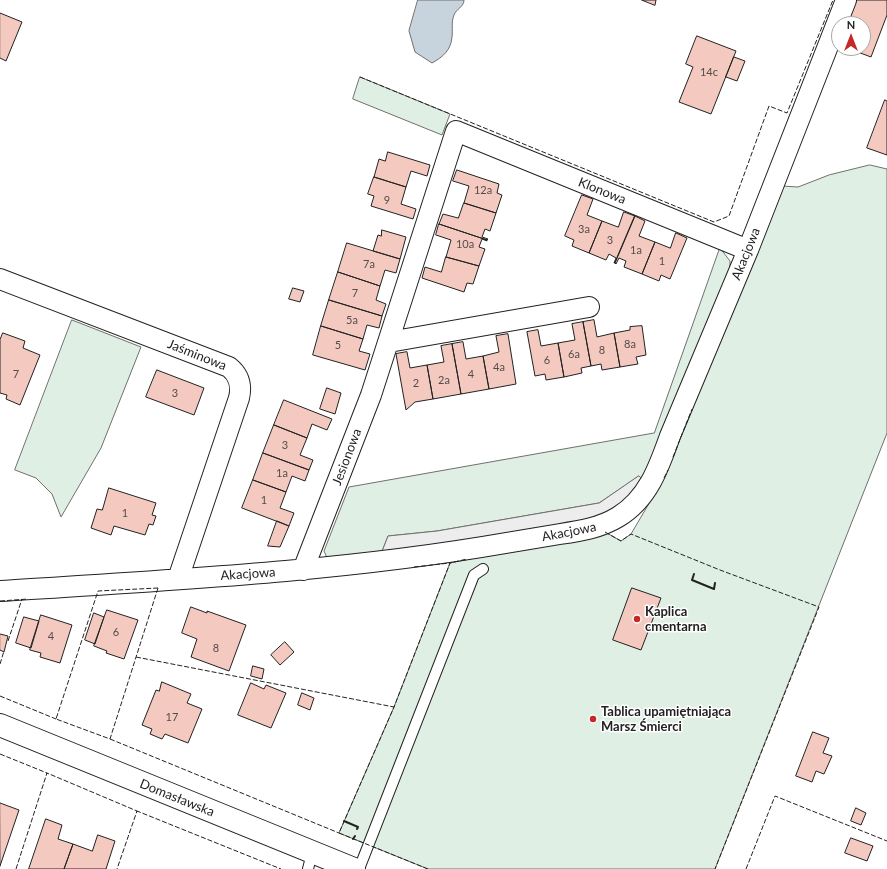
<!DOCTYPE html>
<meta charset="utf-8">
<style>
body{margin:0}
#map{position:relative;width:887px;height:869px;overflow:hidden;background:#fff;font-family:Lato,sans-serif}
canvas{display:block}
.north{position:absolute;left:831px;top:16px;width:40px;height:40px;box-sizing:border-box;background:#fff;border:1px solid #a7a7a7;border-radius:50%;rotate:0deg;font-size:11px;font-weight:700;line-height:16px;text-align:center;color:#222}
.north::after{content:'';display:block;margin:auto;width:14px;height:18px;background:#c62828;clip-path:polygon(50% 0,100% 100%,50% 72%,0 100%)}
</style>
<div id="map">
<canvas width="887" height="869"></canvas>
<div class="north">N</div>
</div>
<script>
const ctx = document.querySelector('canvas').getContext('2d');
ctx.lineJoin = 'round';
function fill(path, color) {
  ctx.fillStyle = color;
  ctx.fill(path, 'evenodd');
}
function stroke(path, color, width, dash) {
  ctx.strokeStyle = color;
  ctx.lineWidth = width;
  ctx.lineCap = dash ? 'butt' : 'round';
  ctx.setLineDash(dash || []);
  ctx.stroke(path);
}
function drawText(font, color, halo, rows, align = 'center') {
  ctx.font = font + ' Lato,sans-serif';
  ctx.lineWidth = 3;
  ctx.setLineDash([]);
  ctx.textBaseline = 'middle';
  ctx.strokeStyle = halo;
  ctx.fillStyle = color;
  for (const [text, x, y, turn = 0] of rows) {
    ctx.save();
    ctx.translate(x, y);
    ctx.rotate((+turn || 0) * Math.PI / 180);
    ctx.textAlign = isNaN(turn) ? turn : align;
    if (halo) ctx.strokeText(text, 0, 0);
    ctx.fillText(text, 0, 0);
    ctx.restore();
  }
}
const green = new Path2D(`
 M360,77L450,114L442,135L353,99Z
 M870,165L887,169V433L715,869H428L339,833L394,707L450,563L605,532L621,541L631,534L664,478L782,186L798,187L829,175Z
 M720,248L730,261V271L643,480L639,476L599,503L437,531L388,536L381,554L328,560L324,551L349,487L654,433Z
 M72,320L141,347L101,448L61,517L52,494L36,478L15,470Z`);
fill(green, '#e0efe3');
stroke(green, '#6f6f6f', 1);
const parking = new Path2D(`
 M639,476L643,480L637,491L606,517L381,554L388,536L437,531L599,503Z`);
fill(parking, '#ededed');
stroke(parking, '#6f6f6f', 1);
const water = new Path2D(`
 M418,0H464C464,7 456,9 454,15C451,22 453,29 452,37C451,50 443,57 432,63L415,52L409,31Z`);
fill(water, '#c7d3dd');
stroke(water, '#6f6f6f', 1);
const building = new Path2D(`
 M642,0H656L655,5Z
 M857,0H887V15L871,57L847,48H863V24H847Z
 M0,13L22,22L6,61L0,58Z
 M697,36L736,51L711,114L679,102L693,67L686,64Z
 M734,57L745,61L737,81L726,77Z
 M885,100L887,101V155L867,148Z
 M388,152L430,165L427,176L411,171L406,187L374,177L379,159L385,161Z
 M457,170L499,184L497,193L502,195L496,213L464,203L469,186L453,181Z
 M374,177L406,187L401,204L416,209L413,219L371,206L374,196L368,194Z
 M582,195L593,199L587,215L602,221L589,253L572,246L574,240L565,236Z
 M464,203L496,213L490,231L485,229L482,237L488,239L487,240L439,224L443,214L458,218Z
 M624,212L635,216L615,263H614L616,258L609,254L606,260L589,253L602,221L618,227Z
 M635,216L645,221L639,236L655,242L642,274L624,267L626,261L619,258L616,264L615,263Z
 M439,224L487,240V241L482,239L479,247L485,249L479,266L446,257L451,240L436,235Z
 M382,230L406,237L400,259L373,251L378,235L381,236Z
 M676,233L687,238L670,279L661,275L659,281L642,274L655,242L670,248Z
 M347,243L400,259L396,273L385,270L380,286L338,272Z
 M446,257L479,266L473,284L467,283L464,292L422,278L425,267L441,272Z
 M338,272L380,286L376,300L386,304L382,316L329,300Z
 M293,288L304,291L300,302L289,299Z
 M329,300L382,316L379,328L367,325L363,339L321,326Z
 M594,320L597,337L614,333L620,367L602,370L601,364L591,366L583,322Z
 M583,322L591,366L581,368L582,373L564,377L558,343L575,340L572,324Z
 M321,326L363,339L359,351L370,354L365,370L313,355Z
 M642,326L646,355L636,357L638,364L620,367L614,333L630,330V327Z
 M538,330L541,346L558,343L564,377L546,380L545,374L535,376L527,332Z
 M3,333L25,341L23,348L40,355L20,405L6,399L7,395L0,393V340Z
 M508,334L516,384L489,389L483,356L499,352L496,336Z
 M463,342L466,359L483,356L489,389L461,394L452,344Z
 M452,344L461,394L433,399L427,365L444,362L441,346Z
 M407,352L410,368L427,365L433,399L415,402L406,410L396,354Z
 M157,370L204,388L194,415L146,397Z
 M327,388L341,393L335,414L320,409Z
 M284,400L332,419L327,430L312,424L307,438L274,425Z
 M274,425L307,438L300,455L313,460L309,470L263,453Z
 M263,453L309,470L305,481L292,476L286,492L253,480Z
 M253,480L286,492L280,508L294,513L289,526L242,508Z
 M109,488L156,503L152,515L156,516L153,525L149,524L145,535L114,526L111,535L91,528L97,509L102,510Z
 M277,521L289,526L280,547L268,546Z
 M632,588L661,598L641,650L613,640Z
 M191,607L207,613V611L246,625L229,671L191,657L197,639L182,633Z
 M107,610L138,620L124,659L106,653L107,651L94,646Z
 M94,613L104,617L95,644L85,640Z
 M41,615L72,625L60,663L40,657L41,653L30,650Z
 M24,617L39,621L31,648L16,643Z
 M0,634L8,636L4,652L0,650Z
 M285,642L294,652L280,665L271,655Z
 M253,666L264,669L262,679L251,676Z
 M162,682L191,694L187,703L202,709L188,743L165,734L162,739L150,734L152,729L142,725L156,690L159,691Z
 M251,683L264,689L266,685L286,693L271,728L238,715Z
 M302,693L314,698L310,710L298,705Z
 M813,732L829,738L823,753L832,756L824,774L816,771L812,782L796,776Z
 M0,803L19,810L0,866Z
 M856,808L866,813L861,825L851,821Z
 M46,819L62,825L58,839L73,844L64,869H29Z
 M98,835L115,841L106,869H64L73,844L92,851Z
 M851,838L873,846L867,861L845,853Z`);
fill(building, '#f3c9c0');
stroke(building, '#222', 1);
const service = new Path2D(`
 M308,869L312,853
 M359,869L474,575L483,569`);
const minor = new Path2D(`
 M0,279L229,367C239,375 242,385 239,398L178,579
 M389,342L589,307
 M303,570L371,395L456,131L748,250
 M0,591C169,580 339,572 506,543C524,540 542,537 560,534C580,531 600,528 618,517C648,499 659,467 670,436L748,250L846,0`);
const tertiary = new Path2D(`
 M0,725L354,869`);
stroke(service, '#222', 12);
stroke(minor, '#222', 22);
stroke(tertiary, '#222', 24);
stroke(service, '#fff', 10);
stroke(minor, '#fff', 20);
stroke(tertiary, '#fff', 22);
stroke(new Path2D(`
 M360,77L714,222L729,216L769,106L787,113L833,0
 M673,457L692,409
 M664,478L668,470
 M605,532L621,541L631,534L720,570L819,607L715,869
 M414,567L450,563
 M158,588L110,739L56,719L98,591Z
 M0,601L28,599
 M8,641L22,599
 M136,657L394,707
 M0,664L4,651
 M0,696L56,719L57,718
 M110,739L339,833
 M0,754L47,773V774
 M137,812V811L281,869
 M16,869L47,773L137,811L117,869
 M428,869L339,833L394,707L450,563L467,559
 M746,869L775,796L887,841`), '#222', 1, [5, 2]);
stroke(new Path2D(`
 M694,574L692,580L714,589L715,583
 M344,821L358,827L357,829
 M353,839L355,836`), '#222', 2);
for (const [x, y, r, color] of [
 [637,619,4,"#c62828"],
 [593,719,4,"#c62828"]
]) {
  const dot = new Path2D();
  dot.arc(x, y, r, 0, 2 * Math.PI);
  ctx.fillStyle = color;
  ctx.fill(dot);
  stroke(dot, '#fff', 1.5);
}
drawText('11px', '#564c4a', null, [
 ["14c",709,72],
 ["12a",483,190],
 ["9",387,200],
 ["3a",584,229],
 ["3",610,240],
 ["10a",465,244],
 ["1a",636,250],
 ["1",662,261],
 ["7a",369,264],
 ["7",355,293],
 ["5a",352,320],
 ["8a",630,344],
 ["5",338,345],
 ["8",602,350],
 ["6a",574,354],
 ["6",547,360],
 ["4a",499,367],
 ["7",16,374],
 ["4",471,374],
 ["2a",444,380],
 ["2",416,383],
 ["3",175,393],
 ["3",285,445],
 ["1a",282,473],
 ["1",264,500],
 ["1",125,513],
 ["6",116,632],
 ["4",51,636],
 ["8",216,648],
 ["17",172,717]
]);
drawText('13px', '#222', '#fff', [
 ["Klonowa",602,191,22],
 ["Akacjowa",746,254,-68],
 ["Jaśminowa",197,355,22],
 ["Jesionowa",347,457,-69],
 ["Akacjowa",569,532,-11],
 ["Akacjowa",248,574,-4],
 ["Domasławska",177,798,22]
]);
drawText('bold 13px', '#222', '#fff', [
 ["Kaplica",645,612],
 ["cmentarna",645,627],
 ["Tablica upamiętniająca",601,712],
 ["Marsz Śmierci",601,727]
], 'left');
</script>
